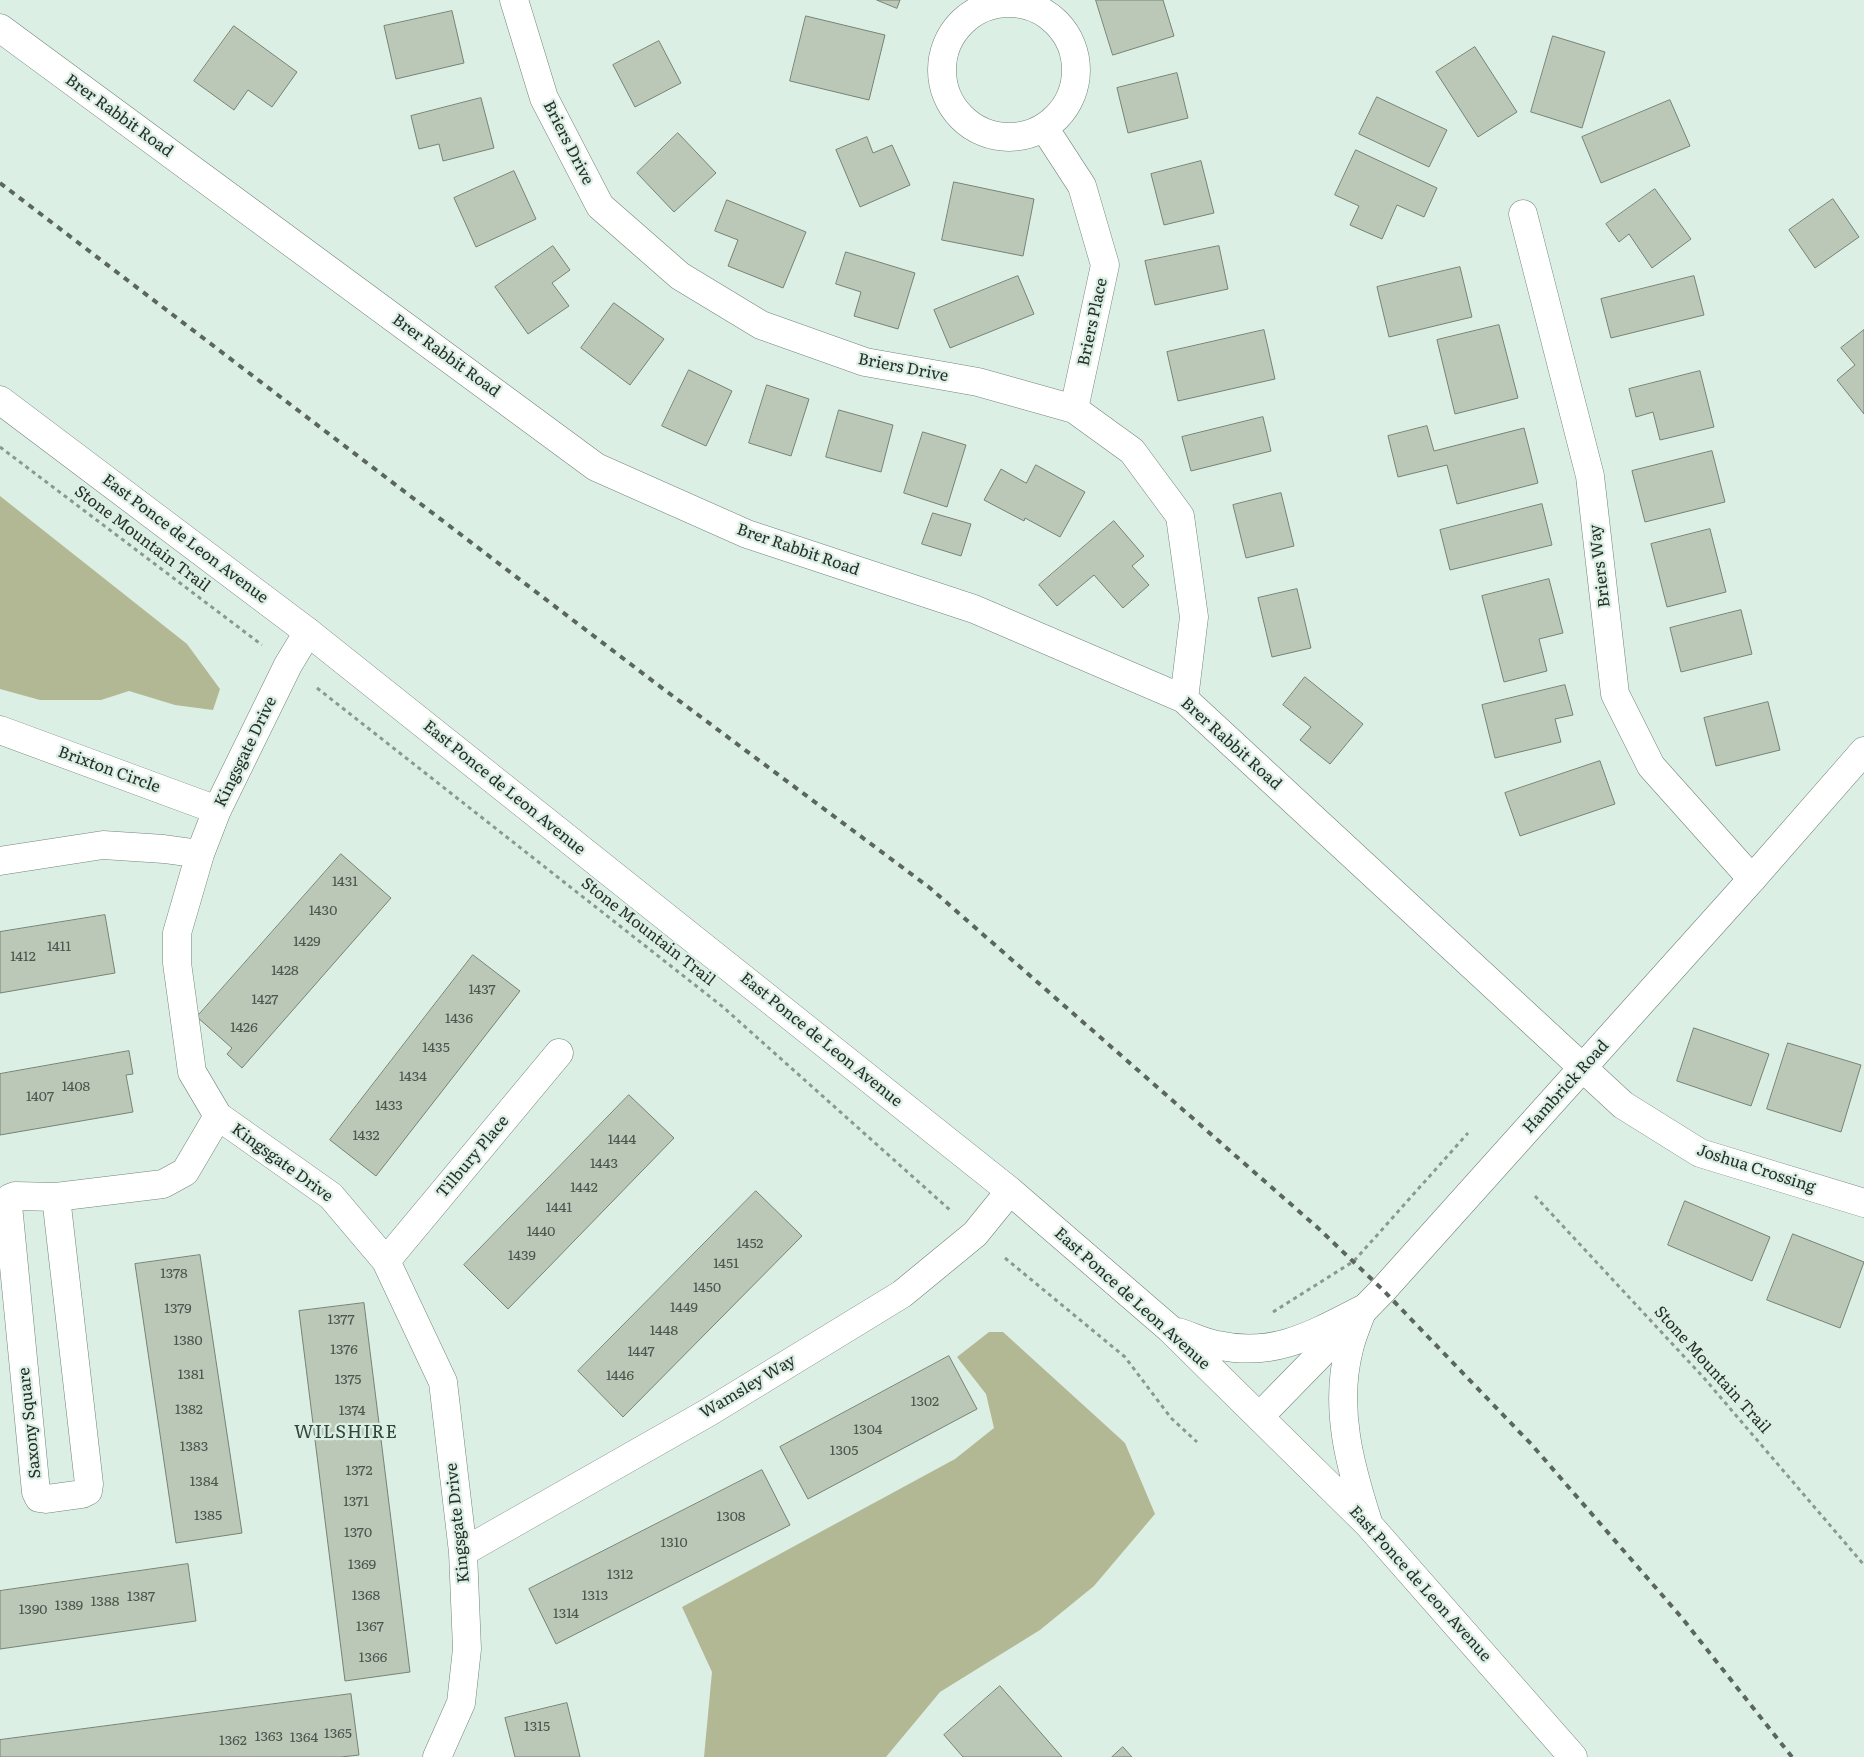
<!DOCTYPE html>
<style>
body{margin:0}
canvas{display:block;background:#dbefe4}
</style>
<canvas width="1864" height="1757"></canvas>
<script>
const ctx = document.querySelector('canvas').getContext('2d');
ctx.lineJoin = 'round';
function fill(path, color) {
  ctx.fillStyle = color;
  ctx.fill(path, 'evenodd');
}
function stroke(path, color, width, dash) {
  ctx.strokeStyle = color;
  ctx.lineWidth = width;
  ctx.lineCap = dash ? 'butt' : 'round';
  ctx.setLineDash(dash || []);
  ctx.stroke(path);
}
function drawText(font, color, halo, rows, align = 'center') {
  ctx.font = font + ' Literata,serif';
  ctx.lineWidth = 4.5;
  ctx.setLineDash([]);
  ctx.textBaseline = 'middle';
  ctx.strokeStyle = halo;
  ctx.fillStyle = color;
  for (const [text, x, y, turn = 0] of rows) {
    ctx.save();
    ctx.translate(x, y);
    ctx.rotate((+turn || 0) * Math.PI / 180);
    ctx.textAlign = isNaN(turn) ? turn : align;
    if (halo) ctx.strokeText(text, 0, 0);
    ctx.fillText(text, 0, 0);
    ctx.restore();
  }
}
fill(new Path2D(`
 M0,496L187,644L220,689L213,710L175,705L129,691L101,700H40L0,689Z
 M989,1332H1003L1125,1443L1155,1514L1094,1586L1040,1630L940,1692L886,1757H704L712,1672L682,1607L955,1459L994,1428L986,1394L957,1357Z`), '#b3b894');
const building = new Path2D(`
 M877,0H900L897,8Z
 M1096,0H1163L1174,36L1113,55Z
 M452,11L464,63L396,79L384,26Z
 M806,16L885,35L869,100L790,81Z
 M234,26L297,72L272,107L248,90L234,110L194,81Z
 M1553,36L1605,52L1582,128L1531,112Z
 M659,41L681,83L635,107L613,65Z
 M1475,47L1517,112L1478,137L1436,72Z
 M1177,73L1188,118L1128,133L1117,88Z
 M1377,97L1447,130L1429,167L1359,134Z
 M481,98L494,148L443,161L439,144L419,149L411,116Z
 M1670,100L1690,146L1601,183L1582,137Z
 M678,133L716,173L674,212L637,173Z
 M867,137L873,153L892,145L910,185L860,207L836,150Z
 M1356,150L1437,188L1424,217L1397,205L1382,239L1350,225L1359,206L1335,195Z
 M1201,161L1214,213L1164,225L1151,174Z
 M514,171L536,219L476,247L454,198Z
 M954,182L1034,199L1023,256L942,240Z
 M1655,189L1691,239L1652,268L1629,234L1619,242L1606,224Z
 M1833,199L1859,237L1815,268L1789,230Z
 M727,200L806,232L783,288L728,266L738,240L715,231Z
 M553,246L570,270L552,283L569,306L528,334L495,287Z
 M1219,246L1228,289L1155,305L1145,261Z
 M846,252L915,273L898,329L854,316L861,292L836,284Z
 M1460,267L1472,317L1389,337L1377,287Z
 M1018,276L1034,314L950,348L934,310Z
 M1694,276L1704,315L1611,338L1601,299Z
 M614,303L664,339L630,385L581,348Z
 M1499,325L1518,398L1455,414L1437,340Z
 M1264,330L1275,379L1178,401L1167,352Z
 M1864,330V414L1837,380L1855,365L1841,348Z
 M689,370L732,391L706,446L662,426Z
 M1700,371L1714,427L1660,440L1653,412L1636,417L1629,389Z
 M767,385L809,399L791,456L749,443Z
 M839,410L893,425L881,472L826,457Z
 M1263,417L1271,451L1191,471L1182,437Z
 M1427,426L1434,451L1524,428L1538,483L1457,504L1447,465L1398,477L1388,436Z
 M923,432L966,445L947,507L904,493Z
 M1712,451L1725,502L1645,522L1632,471Z
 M1036,465L1085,492L1060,537L1025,518L1024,521L984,500L1001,469L1026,483Z
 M1281,493L1294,546L1246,558L1233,505Z
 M1542,504L1552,545L1450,570L1440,530Z
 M933,513L971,524L961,556L922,544Z
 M1114,521L1144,556L1132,566L1149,585L1123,608L1094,575L1057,606L1039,585Z
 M1710,529L1726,592L1667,607L1651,544Z
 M1549,579L1563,633L1539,639L1547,671L1504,682L1482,596Z
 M1297,589L1311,648L1272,657L1258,598Z
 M1741,610L1752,654L1681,672L1670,628Z
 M1305,677L1363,724L1330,764L1300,740L1311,727L1283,705Z
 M1565,685L1573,715L1555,719L1561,742L1495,758L1482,705Z
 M1768,702L1780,750L1716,766L1704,718Z
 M1600,761L1615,804L1520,836L1505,793Z
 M341,854L391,898L242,1068L227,1054L232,1048L197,1017Z
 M105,915L115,973L0,993V932Z
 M473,955L520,991L376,1176L330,1140Z
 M1694,1028L1769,1054L1751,1106L1677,1081Z
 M1788,1043L1861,1065L1841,1132L1767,1109Z
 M129,1051L133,1074L126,1075L133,1112L0,1135V1074Z
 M629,1095L674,1138L508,1309L464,1265Z
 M756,1191L802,1236L623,1417L578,1371Z
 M1685,1201L1770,1237L1752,1281L1668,1245Z
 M1793,1234L1864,1262L1840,1328L1767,1300Z
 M200,1255L242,1533L176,1543L135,1264Z
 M364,1303L410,1672L345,1681L299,1311Z
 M949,1356L977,1409L808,1499L780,1447Z
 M762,1470L790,1525L556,1644L529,1589Z
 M188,1564L196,1621L0,1649V1591Z
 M1000,1686L1062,1757H963L944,1735Z
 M351,1694L359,1755L341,1757H0V1740Z
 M567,1703L580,1757H515L505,1718Z
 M1123,1747L1132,1757H1112Z`);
fill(building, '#bbc8b8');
stroke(building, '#778374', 1);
const minor = new Path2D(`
 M514,0L544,98L600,206L680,276L761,325L865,362L978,382L1074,409L1132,451L1180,516L1194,617L1184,699
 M942 70a67 67 0 1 1 134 0a67 67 0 1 1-134 0Z
 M0,28L596,467L747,534L974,609L1184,699L1623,1105L1700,1153L1864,1203
 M1045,129L1082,186L1105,265L1074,409
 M1523,214L1590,476L1615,694L1651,766L1752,879
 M308,632L288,665L217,810L200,854L177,933V963L192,1072L218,1116L331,1196L386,1261L443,1382L463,1552L467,1649L461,1703L437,1757
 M0,730L217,810
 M0,861L103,845L164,849L200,854
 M56,1197L15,1196L10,1198L8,1205L36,1492L39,1498L46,1499L82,1494L88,1491L89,1484L56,1197L163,1184L185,1172L218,1116
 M386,1261L559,1053
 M463,1552L709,1412L902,1294L975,1234L1010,1191`);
const tertiary = new Path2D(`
 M1260,1416L1383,1290L1752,879L1864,751`);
const secondary = new Path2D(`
 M0,400L308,632L1010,1191L1170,1329L1368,1524L1573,1757
 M1363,1309C1358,1322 1352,1336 1349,1349C1334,1408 1350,1466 1368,1522
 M1178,1332C1191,1336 1204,1343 1217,1345C1274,1358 1314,1334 1363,1309`);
stroke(minor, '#72857b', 29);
stroke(tertiary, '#72857b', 29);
stroke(secondary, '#72857b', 29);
stroke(new Path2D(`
 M0,447L262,645
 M317,688L723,1007L950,1210
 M1535,1196L1704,1378L1864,1565
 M1005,1258L1125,1357L1171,1418L1197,1442
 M1273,1312L1354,1261L1468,1133`), '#8a9991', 3, [4, 4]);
stroke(minor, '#fff', 28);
stroke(tertiary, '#fff', 28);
stroke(secondary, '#fff', 28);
stroke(new Path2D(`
 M0,183L658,685L930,888L1318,1228L1383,1290L1532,1445L1682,1618L1792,1757`), '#5b6660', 4, [6, 6]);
drawText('14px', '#4c554e', null, [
 ["1431",345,882],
 ["1430",323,911],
 ["1429",307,942],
 ["1411",59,947],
 ["1412",23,957],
 ["1428",285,971],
 ["1437",482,990],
 ["1427",265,1000],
 ["1436",459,1019],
 ["1426",244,1028],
 ["1435",436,1048],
 ["1434",413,1077],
 ["1408",76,1087],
 ["1407",40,1097],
 ["1433",389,1106],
 ["1432",366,1136],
 ["1444",622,1140],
 ["1443",604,1164],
 ["1442",584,1188],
 ["1441",559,1208],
 ["1440",541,1232],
 ["1452",750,1244],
 ["1439",522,1256],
 ["1451",726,1264],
 ["1378",174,1274],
 ["1450",707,1288],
 ["1449",684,1308],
 ["1379",178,1309],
 ["1377",341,1320],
 ["1448",664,1331],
 ["1380",188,1341],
 ["1376",344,1350],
 ["1447",641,1352],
 ["1381",191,1375],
 ["1446",620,1376],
 ["1375",348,1380],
 ["1302",925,1402],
 ["1382",189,1410],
 ["1374",352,1411],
 ["1304",868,1430],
 ["1383",194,1447],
 ["1305",844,1451],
 ["1372",359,1471],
 ["1384",204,1482],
 ["1371",356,1502],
 ["1385",208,1516],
 ["1308",731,1517],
 ["1370",358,1533],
 ["1310",674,1543],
 ["1369",362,1565],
 ["1312",620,1575],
 ["1368",366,1596],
 ["1313",595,1596],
 ["1387",141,1597],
 ["1388",105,1602],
 ["1389",69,1606],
 ["1390",33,1610],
 ["1314",566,1614],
 ["1367",370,1627],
 ["1366",373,1658],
 ["1315",537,1727],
 ["1365",338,1734],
 ["1363",269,1737],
 ["1364",304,1738],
 ["1362",233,1741]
]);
drawText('16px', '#272f2a', '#dbefe4', [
 ["Brer Rabbit Road",119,116,36],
 ["Briers Drive",568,143,63],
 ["Briers Place",1093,322,-78],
 ["Brer Rabbit Road",446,356,36],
 ["Briers Drive",903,368,11],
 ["Stone Mountain Trail",142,539,37],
 ["East Ponce de Leon Avenue",185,539,37],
 ["Brer Rabbit Road",798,550,19],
 ["Briers Way",1600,566,-97],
 ["Brer Rabbit Road",1231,744,42],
 ["Kingsgate Drive",246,752,-64],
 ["Brixton Circle",109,770,20],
 ["East Ponce de Leon Avenue",504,788,39],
 ["Stone Mountain Trail",648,932,38],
 ["East Ponce de Leon Avenue",821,1040,39],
 ["Hambrick Road",1566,1087,-48],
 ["Tilbury Place",473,1157,-50],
 ["Kingsgate Drive",282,1163,36],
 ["Joshua Crossing",1756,1169,18],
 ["East Ponce de Leon Avenue",1132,1299,42],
 ["Stone Mountain Trail",1712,1370,48],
 ["Wamsley Way",748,1387,-31],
 ["Saxony Square",30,1423,-96],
 ["Kingsgate Drive",458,1523,-96],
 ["East Ponce de Leon Avenue",1420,1584,48]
]);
ctx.letterSpacing = '1px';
drawText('18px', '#34453c', '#dbefe4', [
 ["WILSHIRE",346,1433]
]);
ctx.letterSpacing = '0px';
</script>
